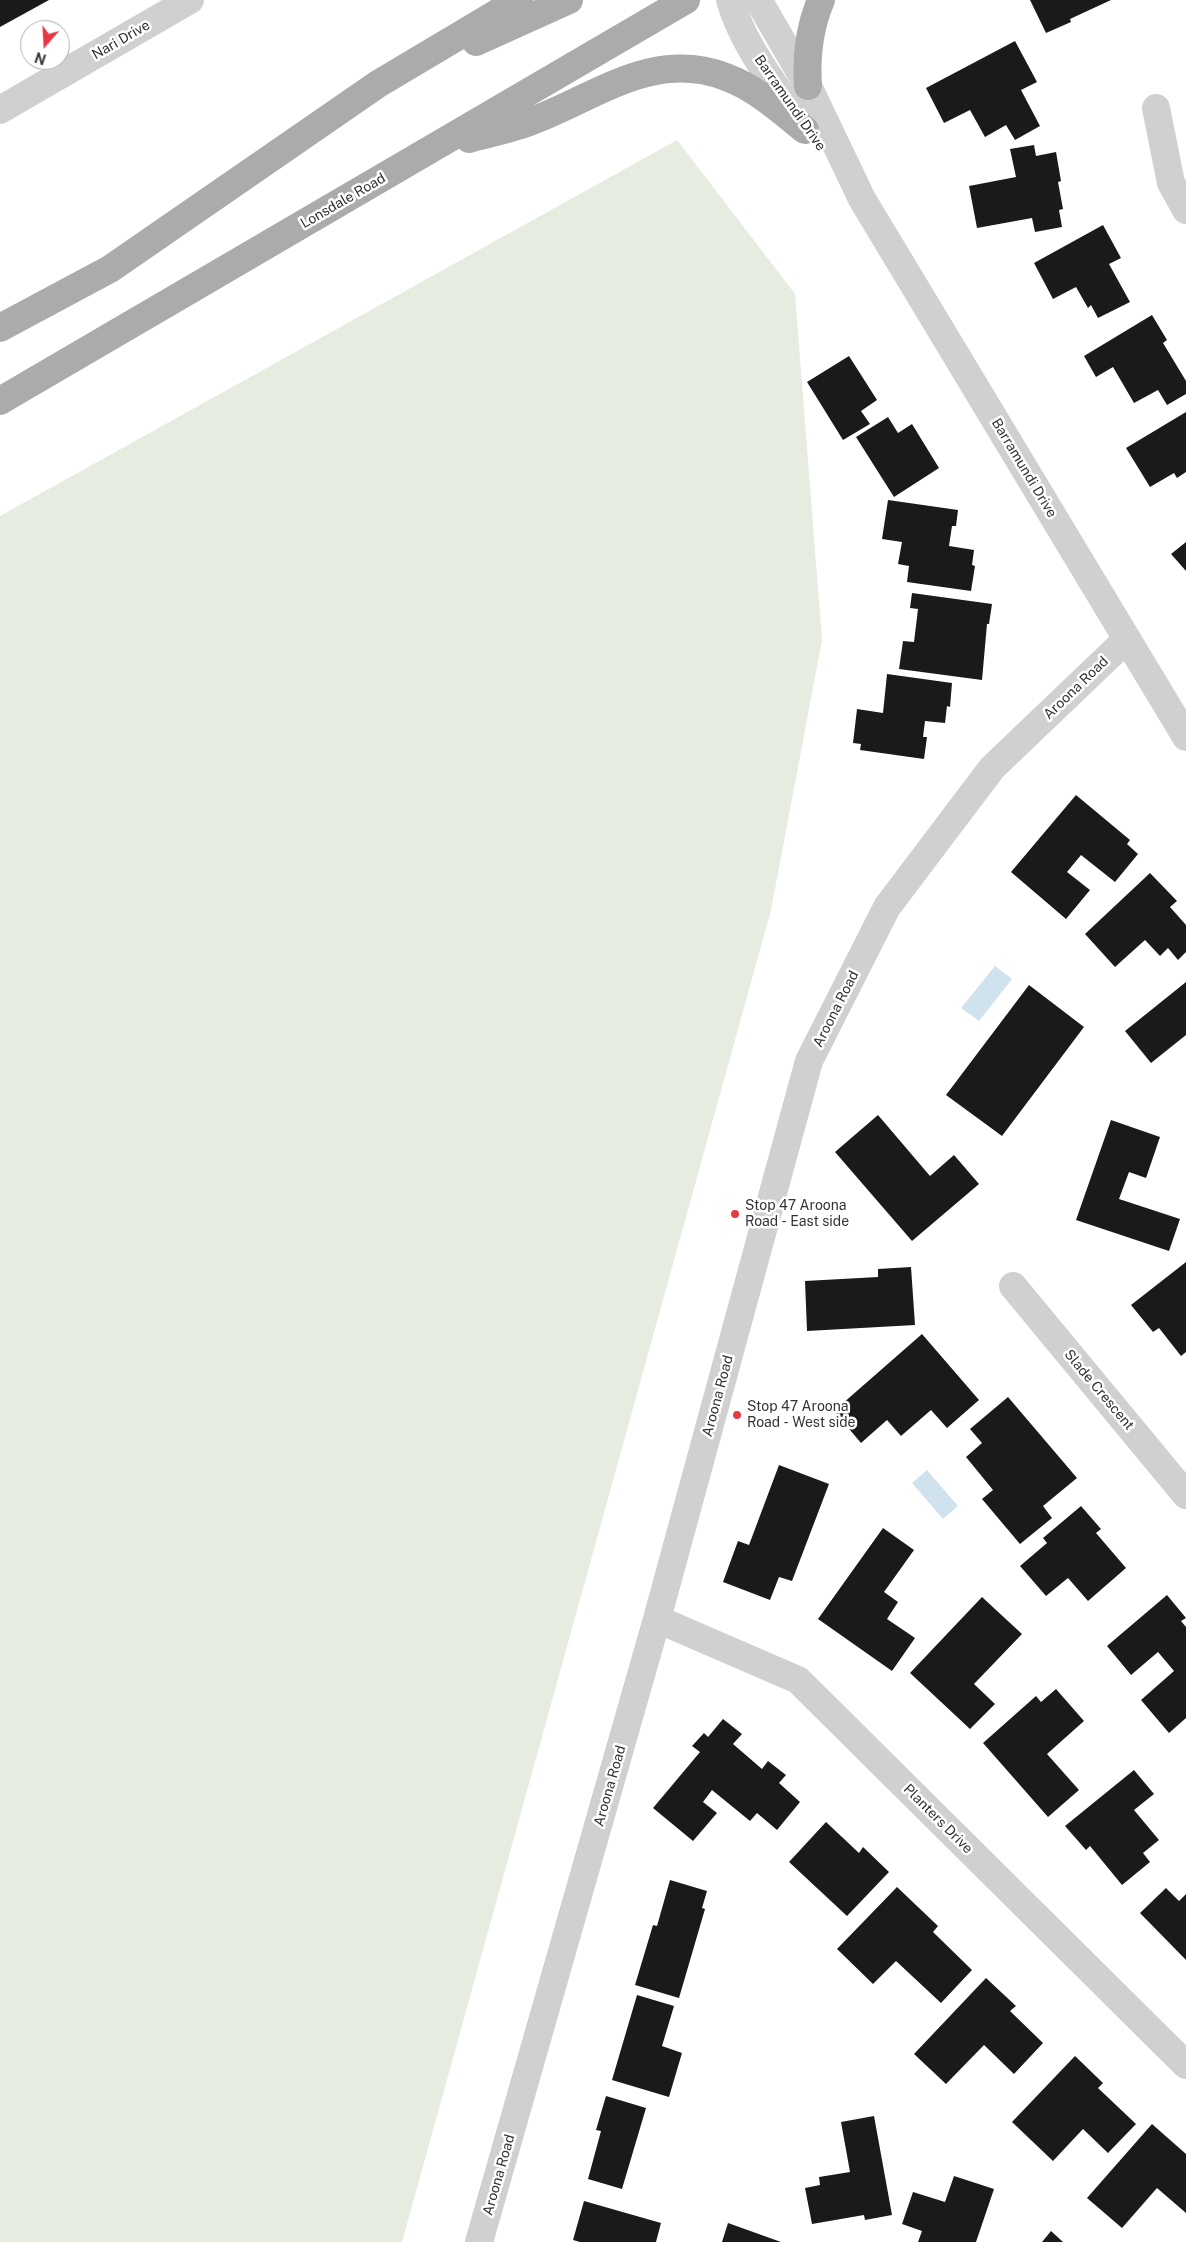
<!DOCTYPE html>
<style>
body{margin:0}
#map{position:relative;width:1186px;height:2242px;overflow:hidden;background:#fff;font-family:"Public Sans",sans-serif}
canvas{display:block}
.north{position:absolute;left:20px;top:20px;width:50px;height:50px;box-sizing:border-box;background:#fff;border:1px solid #adadad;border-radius:50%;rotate:199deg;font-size:14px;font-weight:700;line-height:20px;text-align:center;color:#333}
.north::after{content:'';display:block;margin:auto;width:18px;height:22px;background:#e63946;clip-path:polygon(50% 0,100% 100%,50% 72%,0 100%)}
</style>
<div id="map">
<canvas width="1186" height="2242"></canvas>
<div class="north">N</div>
</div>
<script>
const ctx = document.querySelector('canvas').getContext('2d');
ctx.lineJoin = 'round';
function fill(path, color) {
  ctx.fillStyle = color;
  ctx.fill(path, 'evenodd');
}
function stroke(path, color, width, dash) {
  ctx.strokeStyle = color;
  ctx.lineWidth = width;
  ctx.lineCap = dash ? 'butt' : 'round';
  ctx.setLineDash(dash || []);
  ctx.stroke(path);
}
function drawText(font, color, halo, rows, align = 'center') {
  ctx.font = font + ' "Public Sans",sans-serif';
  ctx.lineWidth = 5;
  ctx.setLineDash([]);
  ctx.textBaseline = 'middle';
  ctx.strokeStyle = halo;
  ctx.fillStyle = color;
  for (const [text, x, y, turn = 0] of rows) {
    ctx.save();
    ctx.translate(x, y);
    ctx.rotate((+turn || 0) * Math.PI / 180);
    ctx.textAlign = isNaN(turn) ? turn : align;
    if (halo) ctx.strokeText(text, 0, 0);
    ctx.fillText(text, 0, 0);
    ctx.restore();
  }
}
fill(new Path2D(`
 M677,140L795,294L822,640L771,910L402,2242H0V516Z`), '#e6ecdf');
fill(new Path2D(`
 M995,966L1012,979L979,1021L961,1008Z
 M927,1470L958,1506L943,1519L912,1483Z`), '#cfe2ee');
fill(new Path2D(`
 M0,0H49L0,27Z
 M1030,0H1111L1070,19L1071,22L1046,33Z
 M1015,41L1037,82L1021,90L1040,126L1015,140L1006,125L985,137L970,110L944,123L926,88Z
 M1034,145L1036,156L1056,152L1061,181L1058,182L1063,209L1059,210L1062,227L1035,232L1032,218L977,228L969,186L1016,177L1010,149Z
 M1103,225L1121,258L1109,264L1130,302L1098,318L1091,305L1088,308L1076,287L1053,299L1034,263Z
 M1152,315L1167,340L1163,343L1186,381V394L1167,405L1158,390L1134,403L1113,367L1096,377L1084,356Z
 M849,356L877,400L861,411L870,424L843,440L807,382Z
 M1186,412V472L1177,478L1174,473L1150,487L1126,448Z
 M888,417L898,433L912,424L939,468L894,497L856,437Z
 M888,500L958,510L956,526H952L949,546L974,550L972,565L975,566L971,591L907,582L909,566L898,564L902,542L882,539Z
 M1186,542V571L1171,554Z
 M912,593L992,604L989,624H987L982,680L899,669L903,641L914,642L918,609L910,608Z
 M887,674L952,683L950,707L947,706L945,723L925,721L923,737H927L924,759L860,750L861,744L853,743L857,709L883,713Z
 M1076,795L1130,840L1127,844L1138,854L1115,882L1081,855L1067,872L1090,890L1066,919L1011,872Z
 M1150,873L1177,901L1170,907L1186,925V952L1178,960L1168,948L1160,956L1145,940L1115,967L1085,934Z
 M1186,982V1035L1151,1063L1125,1031Z
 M1029,985L1084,1027L1002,1136L946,1095Z
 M878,1115L930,1176L954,1155L979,1184L912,1241L835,1152Z
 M1111,1120L1160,1137L1146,1178L1129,1172L1119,1199L1180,1219L1169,1251L1076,1220Z
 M1186,1262V1352L1181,1356L1159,1328L1153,1332L1131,1305Z
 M911,1267L915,1325L807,1331L805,1281L878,1277V1269Z
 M922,1334L979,1400L947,1428L931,1410L901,1436L887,1420L861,1443L834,1411Z
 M1008,1397L1077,1478L1043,1506L1052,1518L1020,1544L982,1499L993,1490L966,1457L982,1443L970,1429Z
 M779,1465L829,1484L792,1581L779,1577L770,1600L723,1582L738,1541L749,1545Z
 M1081,1506L1101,1529L1096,1533L1126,1568L1088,1601L1068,1578L1046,1596L1020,1566L1047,1543L1043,1538Z
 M883,1528L914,1550L884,1592L898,1602L887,1619L915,1638L892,1671L818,1619Z
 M1167,1595L1186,1618L1181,1621L1186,1627V1718L1169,1733L1141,1700L1174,1671L1158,1652L1131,1675L1107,1646Z
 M982,1597L1022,1634L974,1684L995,1704L970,1729L910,1673Z
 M1056,1689L1084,1721L1047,1754L1079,1790L1048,1817L983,1743L1036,1696L1041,1702Z
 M723,1719L742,1734L733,1744L762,1769L768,1761L786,1775L779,1783L800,1802L777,1830L757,1813L750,1821L712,1790L703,1802L717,1813L693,1841L653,1808L700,1752L692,1746L704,1733L708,1737Z
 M1134,1770L1154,1794L1134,1810L1159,1840L1143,1853L1150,1862L1122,1885L1090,1846L1086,1850L1065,1826Z
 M826,1822L859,1853L863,1847L889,1872L847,1916L789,1862Z
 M670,1880L707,1891L702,1908L705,1909L679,1998L635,1985L653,1925L657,1926Z
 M897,1887L938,1926L933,1932L972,1970L941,2003L896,1961L873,1984L837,1949Z
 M1166,1888L1179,1901L1186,1894V1960L1140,1913Z
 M986,1978L1016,2006L1010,2011L1043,2043L1014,2074L984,2045L946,2084L914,2054Z
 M637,1995L674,2006L662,2046L682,2053L669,2097L612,2080Z
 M1075,2056L1103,2083L1098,2088L1136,2124L1108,2153L1083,2129L1053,2161L1012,2122Z
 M606,2096L646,2108L622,2189L588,2179L601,2131L596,2130Z
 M874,2116L892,2215L865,2220L864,2215L812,2224L805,2188L820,2185L819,2177L850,2172L841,2122Z
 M1152,2124L1186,2154V2213L1157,2188L1122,2228L1087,2198Z
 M954,2176L994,2189L976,2242H918L922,2231L902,2224L913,2192L945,2202Z
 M584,2201L661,2223L656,2242H580L573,2240Z
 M728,2223L781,2242H722Z
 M1051,2231L1063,2242H1042Z`), '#1a1a1a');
stroke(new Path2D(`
 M730,0C743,45 774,83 799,122
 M756,0L760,3L808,86L862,199L1186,737
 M1156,108L1171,183L1186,210
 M0,110L190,0
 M1013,1286L1186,1495
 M657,1619L798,1680L1186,2065
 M479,2242L657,1619L809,1061L887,907L992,768L1127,639`), '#d0d0d0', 28);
stroke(new Path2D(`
 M476,42L569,0
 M808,86C806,56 809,28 821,0
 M469,139C490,133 512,129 532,121C596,97 653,49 726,77C756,88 780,110 805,130
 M0,328L110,269L378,84L519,0
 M0,401L686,0`), '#ababab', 28);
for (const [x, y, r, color] of [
 [735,1214,5,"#e63946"],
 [737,1415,5,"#e63946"]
]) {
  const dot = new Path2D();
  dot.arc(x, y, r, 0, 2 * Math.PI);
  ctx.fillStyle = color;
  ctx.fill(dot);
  stroke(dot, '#fff', 2);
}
drawText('14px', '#333', '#fff', [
 ["Nari Drive",121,40,-30],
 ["Barramundi Drive",790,103,55],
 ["Lonsdale Road",343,201,-30],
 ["Barramundi Drive",1024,468,59],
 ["Aroona Road",1076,688,-44],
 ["Aroona Road",836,1009,-63],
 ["Slade Crescent",1099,1390,50],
 ["Aroona Road",718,1396,-75],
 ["Aroona Road",610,1786,-74],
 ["Planters Drive",938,1819,45],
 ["Aroona Road",499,2175,-74]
]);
drawText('14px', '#333', '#fff', [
 ["Stop 47 Aroona",745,1206],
 ["Road - East side",745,1222],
 ["Stop 47 Aroona",747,1407],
 ["Road - West side",747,1423]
], 'left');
</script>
